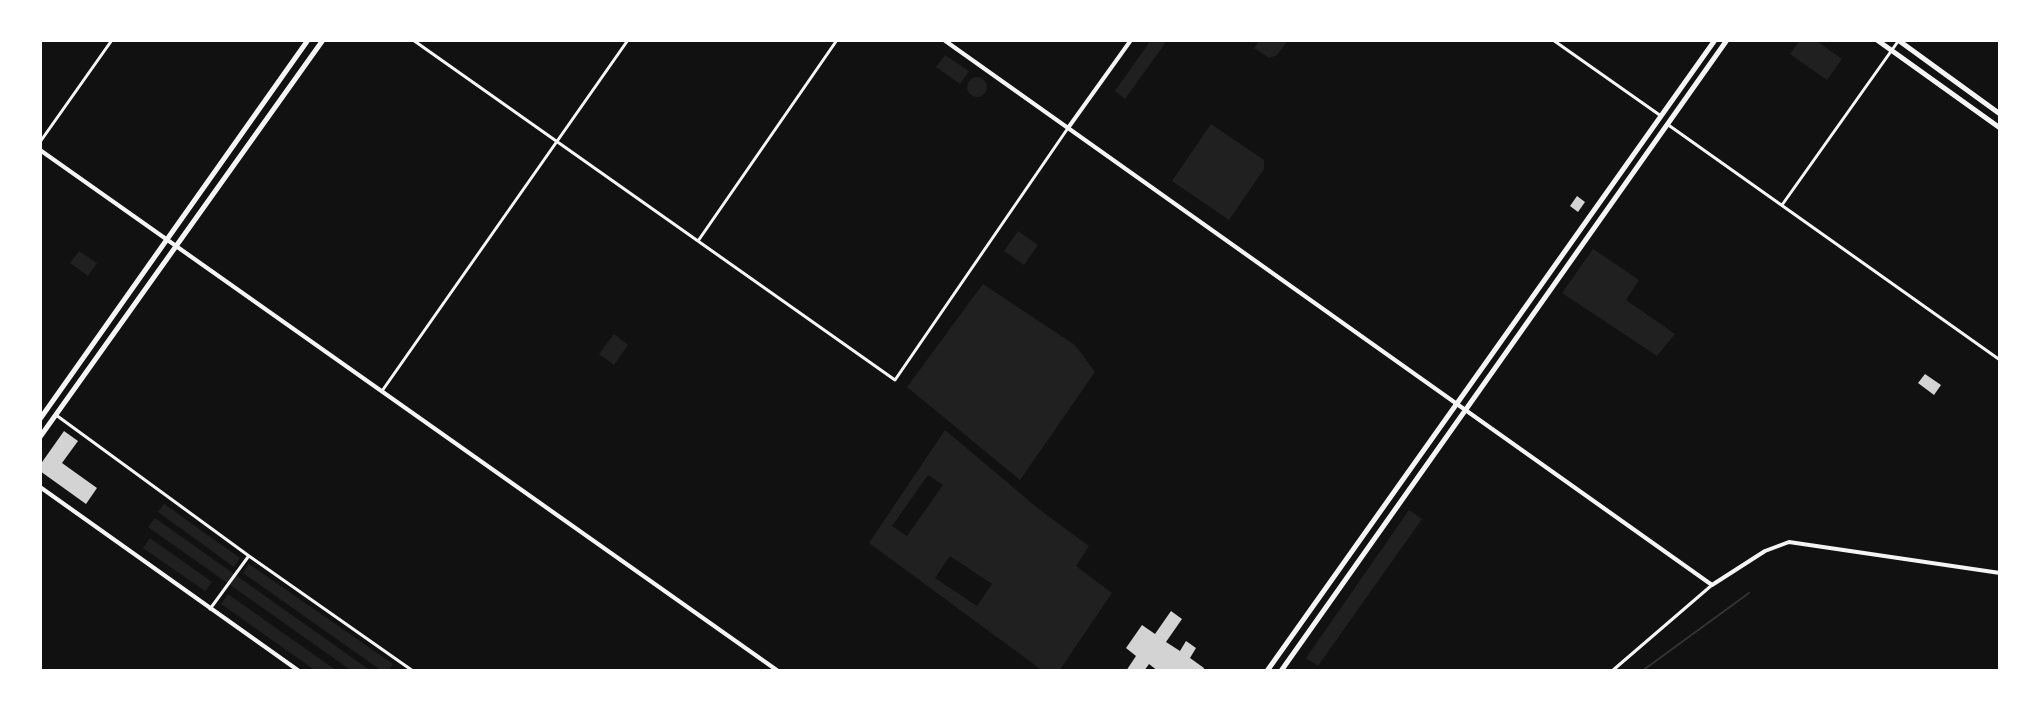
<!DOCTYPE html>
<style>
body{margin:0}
#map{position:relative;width:2040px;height:711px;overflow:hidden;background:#111;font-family:"Exo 2",sans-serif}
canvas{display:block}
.frame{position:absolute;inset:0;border:42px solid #fff;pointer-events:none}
</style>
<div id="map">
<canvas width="2040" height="711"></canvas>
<div class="frame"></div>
</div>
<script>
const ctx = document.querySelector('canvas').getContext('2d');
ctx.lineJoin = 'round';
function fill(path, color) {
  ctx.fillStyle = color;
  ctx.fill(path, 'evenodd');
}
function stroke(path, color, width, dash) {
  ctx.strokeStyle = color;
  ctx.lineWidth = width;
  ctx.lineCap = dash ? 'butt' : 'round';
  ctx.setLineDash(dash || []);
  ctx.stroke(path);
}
fill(new Path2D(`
 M1151,40H1164V45L1125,99L1115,91Z
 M1254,40H1288L1277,55L1269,58L1254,48L1258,43Z
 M1800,40H1815L1842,59L1827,80L1790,54Z
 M945,55L969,71L960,84L936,67Z
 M967 87a10 10 0 1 1 20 0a10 10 0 1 1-20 0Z
 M1211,124L1264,160V169L1229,220L1172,181Z
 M1018,231L1038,245L1024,265L1004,251Z
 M1593,249L1639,280L1626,300L1675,334L1657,356L1562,293Z
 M79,251L97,263L88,276L70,263Z
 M983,284L1075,345L1095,372L1020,480L907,387Z
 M614,334L628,345L614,365L599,354Z
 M945,430L1040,510L1089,546L1076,566L1112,593L1059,671H1043L869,543ZM928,475L943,485L907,536L892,526ZM950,556L992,584L977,606L935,578Z
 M164,504L240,558L234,567L158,512Z
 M1409,510L1422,519L1318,666L1306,658Z
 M155,518L371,671H352L148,527Z
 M150,538L212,582L205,591L143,548Z
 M249,564L393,664L388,671H382L243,573Z
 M228,594L337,671H316L221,604Z`), '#202020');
stroke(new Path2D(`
 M1642,671L1749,593`), '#333', 2);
fill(new Path2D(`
 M1577,196L1585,202L1578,212L1570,206Z
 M1925,374L1941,385L1934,395L1918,383Z
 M64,431L78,441L62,463L97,488L86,504L40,471V465Z
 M1171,611L1182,619L1166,642L1180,651L1186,641L1196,648L1190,658L1204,668L1203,671H1158L1149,664L1144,671H1126L1136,656L1126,648L1142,625L1155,634Z`), '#d3d3d3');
stroke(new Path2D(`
 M413,40L895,380L1068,128
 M1553,40L1661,116
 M1667,124L2000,360
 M40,142L112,40
 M1782,205L1899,40
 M698,241L837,40
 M382,391L628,40
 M56,415L249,556L413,671
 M210,609L248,557
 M1612,671L1712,585`), '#f5f5f5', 3);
stroke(new Path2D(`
 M944,40L1712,585L1765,551L1789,542L2000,573
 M1068,128L1131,40
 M40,150L778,671
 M40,487L299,671`), '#f5f5f5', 4);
stroke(new Path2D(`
 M1877,40L2000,128
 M1898,40L2000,114`), '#f5f5f5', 5);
stroke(new Path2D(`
 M40,419L308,40
 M40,437L323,40
 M1267,671L1715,40
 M1281,671L1727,40`), '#f5f5f5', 5);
</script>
